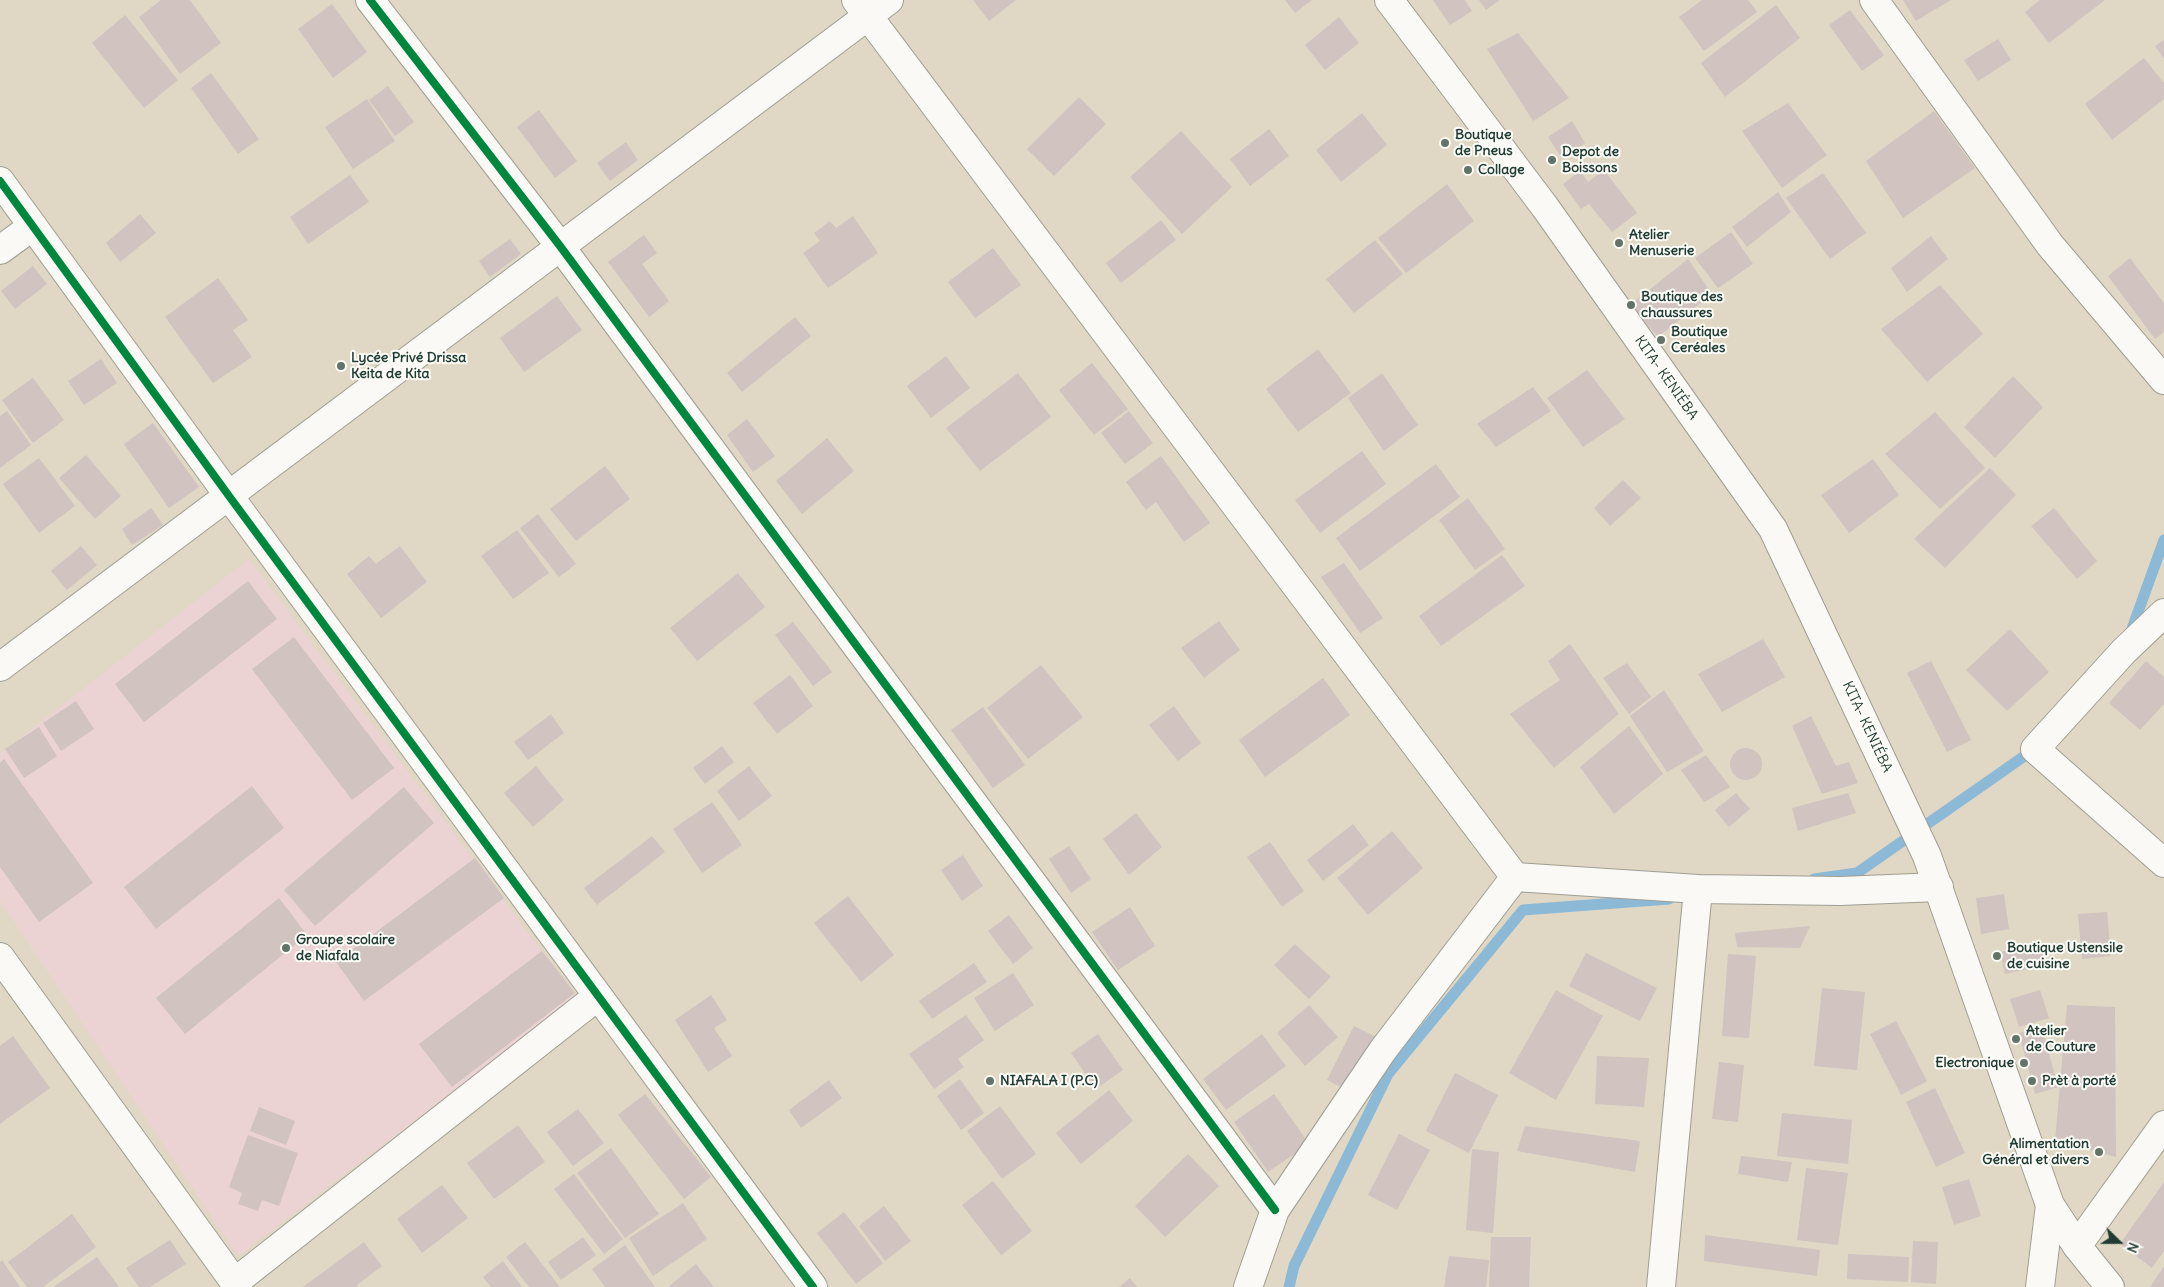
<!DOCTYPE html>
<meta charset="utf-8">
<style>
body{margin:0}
#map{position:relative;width:2164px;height:1287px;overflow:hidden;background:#e0d8c5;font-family:Delius,sans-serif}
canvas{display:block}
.north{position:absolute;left:2094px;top:1217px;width:50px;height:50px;-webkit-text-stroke:4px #fdfcf7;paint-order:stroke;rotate:112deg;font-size:14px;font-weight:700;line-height:20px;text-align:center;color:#1f3d34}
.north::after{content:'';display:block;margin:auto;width:18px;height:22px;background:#1f3d34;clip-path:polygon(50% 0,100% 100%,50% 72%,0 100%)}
</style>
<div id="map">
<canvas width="2164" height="1287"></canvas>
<div class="north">N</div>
</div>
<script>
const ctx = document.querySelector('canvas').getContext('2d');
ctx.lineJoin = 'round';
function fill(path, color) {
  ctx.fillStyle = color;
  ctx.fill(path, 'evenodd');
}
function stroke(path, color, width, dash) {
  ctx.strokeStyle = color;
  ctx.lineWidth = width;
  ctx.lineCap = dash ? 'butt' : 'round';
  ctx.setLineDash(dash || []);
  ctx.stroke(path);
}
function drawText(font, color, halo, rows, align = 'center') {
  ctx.font = font + ' Delius,sans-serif';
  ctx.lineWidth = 4;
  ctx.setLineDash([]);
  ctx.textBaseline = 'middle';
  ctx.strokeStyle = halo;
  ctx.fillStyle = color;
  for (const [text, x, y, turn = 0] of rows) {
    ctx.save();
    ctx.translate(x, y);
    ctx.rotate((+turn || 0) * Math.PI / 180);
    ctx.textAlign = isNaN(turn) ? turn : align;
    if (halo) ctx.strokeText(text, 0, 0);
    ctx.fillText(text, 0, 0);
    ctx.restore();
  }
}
fill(new Path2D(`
 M249,559L576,997L238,1256L0,900V754Z`), '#ebd3d3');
stroke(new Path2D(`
 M2129,637L2164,540
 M1814,879L1857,873L2036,748
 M1289,1287L1294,1266L1388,1074L1523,910L1669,899`), '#8cb9d6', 11);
fill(new Path2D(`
 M161,0H190L221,43L180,74L139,17Z
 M973,0H1016L989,21Z
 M1285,0H1312L1295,13Z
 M1433,0H1465L1472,11L1450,25Z
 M1479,0H1500L1486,10Z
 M1702,0H1748L1757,12L1704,51L1679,17Z
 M1903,0H1951L1916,21Z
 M2040,0H2105L2049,43L2025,12Z
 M332,4L367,52L333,78L298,29Z
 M1776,5L1800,38L1725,97L1701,63Z
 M1850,10L1884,55L1862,71L1829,25Z
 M125,15L178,80L144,108L92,43Z
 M1339,17L1359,43L1325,70L1305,45Z
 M1518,33L1569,98L1533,121L1487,49Z
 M1998,39L2011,60L1978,81L1964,60Z
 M2164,40V59L2155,46Z
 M2144,58L2164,83V99L2112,140L2085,104Z
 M211,73L259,139L238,154L191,88Z
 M388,86L414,122L395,136L369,100Z
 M1079,97L1106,124L1054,176L1027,149Z
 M367,99L395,141L353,169L325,127Z
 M1788,103L1827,155L1782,188L1742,131Z
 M539,110L577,161L555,178L517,127Z
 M1934,111L1975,168L1903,218L1866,161Z
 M1362,113L1387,145L1341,182L1316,150Z
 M1572,121L1585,143L1562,158L1548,137Z
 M1269,129L1289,156L1250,186L1230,159Z
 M1181,131L1232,187L1182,234L1130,177Z
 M626,142L638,160L610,181L597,163Z
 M1604,170L1637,213L1612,232L1589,204L1581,209L1563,184L1580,171L1588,182Z
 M1823,173L1866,233L1830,259L1786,198Z
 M350,175L369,202L308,244L290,217Z
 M1447,184L1474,221L1406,273L1378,238Z
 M1778,192L1791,212L1747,247L1732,227Z
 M140,214L156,233L120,262L106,243Z
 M853,216L878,253L828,288L803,253L820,241L814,233L830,221L836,228Z
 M1161,220L1176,240L1121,283L1106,263Z
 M1731,232L1753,264L1718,288L1695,258Z
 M644,235L657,253L642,264L669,301L649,317L608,262Z
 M1931,236L1948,259L1907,292L1891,268Z
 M510,239L521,254L490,277L479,261Z
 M1375,240L1403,274L1354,313L1326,279Z
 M993,248L1021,285L975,318L948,282Z
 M2130,258L2164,303V332L2155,339L2108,276Z
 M1688,259L1712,294L1658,337L1630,305Z
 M33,266L47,284L15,309L1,291Z
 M218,278L248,320L233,330L252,357L213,383L165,317Z
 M1940,285L1983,334L1927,382L1881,329Z
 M557,296L582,330L524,372L500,338Z
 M795,317L811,336L742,392L727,373Z
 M1318,349L1351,393L1298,432L1266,389Z
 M946,356L970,388L931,418L907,386Z
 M101,359L117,383L84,405L68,381Z
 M1092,363L1128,409L1094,435L1059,390Z
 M1587,370L1625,419L1583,447L1547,398Z
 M1018,373L1051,417L980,471L946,428Z
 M1382,373L1418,425L1384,451L1348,398Z
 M2013,376L2043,407L1995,458L1964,427Z
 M33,378L64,420L33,443L2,400Z
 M1533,387L1551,411L1496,447L1477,424Z
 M7,411L31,445L0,468V416Z
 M1129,411L1153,443L1125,464L1101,433Z
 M1935,412L1985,468L1940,509L1885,454Z
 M747,419L775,456L753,472L727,435Z
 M153,423L199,487L169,508L124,444Z
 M827,438L854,471L802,514L776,481Z
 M1362,451L1386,484L1320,533L1295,500Z
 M86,455L121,496L95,519L59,478Z
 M1161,456L1210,523L1184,542L1156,502L1146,510L1126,482Z
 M39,458L75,506L39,533L3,484Z
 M1873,459L1899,495L1849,533L1821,495Z
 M1436,464L1460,497L1360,571L1336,538Z
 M605,466L630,499L576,541L550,509Z
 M1990,468L2016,495L1945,568L1914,539Z
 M1623,480L1641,498L1610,526L1594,508Z
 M1468,498L1505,549L1475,570L1439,520Z
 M151,508L163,525L132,545L122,529Z
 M2054,508L2097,561L2077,579L2031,526Z
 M538,514L576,564L559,577L520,528Z
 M517,530L549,573L513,599L481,556Z
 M81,546L97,565L67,590L51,571Z
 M400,546L427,582L381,618L347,574L369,556L376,564Z
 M1502,555L1525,586L1441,646L1419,616Z
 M1344,563L1383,618L1360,633L1321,577Z
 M738,573L765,607L697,661L670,628Z
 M248,581L277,619L144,722L115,684Z
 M1219,621L1240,650L1204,678L1181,648Z
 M793,622L832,672L813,686L775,635Z
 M2010,629L2049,672L2007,711L1966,670Z
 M294,637L394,768L352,800L252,669Z
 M1763,639L1785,677L1722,712L1698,674Z
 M1570,644L1619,714L1554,768L1510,714L1560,680L1548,661Z
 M1931,661L1971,740L1947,752L1907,673Z
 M2146,661L2164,677V704L2140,730L2109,703Z
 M1627,663L1651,697L1629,714L1603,678Z
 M1041,665L1083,717L1028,759L987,708Z
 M790,675L813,706L777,734L753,703Z
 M1323,678L1350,715L1265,777L1239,740Z
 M1664,690L1704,751L1667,772L1630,716Z
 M76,701L94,729L61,751L43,723Z
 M1174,706L1201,743L1178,761L1149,725Z
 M983,707L1025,765L993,788L951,730Z
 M551,714L564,733L528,760L514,742Z
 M1811,716L1836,766L1849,762L1858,783L1822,794L1792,726Z
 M1629,726L1663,774L1614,814L1580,767Z
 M39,727L57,756L24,778L5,749Z
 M722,746L734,762L705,784L693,768Z
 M1730 764a16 16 0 1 1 32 0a16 16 0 1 1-32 0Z
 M1706,755L1730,787L1704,802L1681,770Z
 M4,759L93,883L39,922L0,867V763Z
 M536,766L564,800L533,827L504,793Z
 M749,766L772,796L739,821L717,791Z
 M252,786L284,828L156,929L124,887Z
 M404,787L434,823L315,926L284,890Z
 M1736,793L1750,809L1729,827L1715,810Z
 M1848,793L1856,813L1798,831L1792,808Z
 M712,802L742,845L702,873L673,829Z
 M1136,813L1162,847L1129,875L1103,839Z
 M1353,824L1369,845L1323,881L1307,860Z
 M1392,831L1423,868L1368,915L1337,878Z
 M652,836L665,852L597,905L584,888Z
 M1270,842L1304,891L1282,907L1247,857Z
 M1069,846L1091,879L1071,893L1049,859Z
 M963,855L983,886L962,901L941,870Z
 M475,858L504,898L364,1001L336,962Z
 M2004,894L2009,929L1981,934L1976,898Z
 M848,896L894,955L861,982L814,923Z
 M279,898L307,935L185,1034L156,998Z
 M1130,907L1155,946L1118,970L1092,932Z
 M2107,912L2111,956L2082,959L2078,914Z
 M1009,915L1033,948L1013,964L988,931Z
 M1810,926L1800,948L1737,947L1735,933Z
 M2040,943L2046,965L2005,974L2000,952Z
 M1295,944L1331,977L1309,999L1274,965Z
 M542,951L575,993L452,1087L419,1044Z
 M1586,953L1657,988L1640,1021L1569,986Z
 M1728,954L1756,956L1749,1038L1722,1036Z
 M974,963L987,982L932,1019L919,1001Z
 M1013,973L1034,1005L995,1031L974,998Z
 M1822,988L1865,992L1857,1070L1814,1066Z
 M1556,990L1603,1016L1556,1100L1509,1073Z
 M2040,990L2049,1018L2019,1027L2010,999Z
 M711,995L727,1020L714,1028L732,1056L708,1072L675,1020Z
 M1309,1005L1338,1037L1305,1066L1277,1033Z
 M2067,1005L2115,1007L2116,1157L2055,1141Z
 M966,1015L984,1040L958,1059L964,1067L934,1089L909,1054Z
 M1896,1021L1927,1081L1901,1095L1870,1034Z
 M1354,1026L1376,1037L1349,1091L1327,1080Z
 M2042,1027L2058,1087L2035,1094L2019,1033Z
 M1098,1034L1123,1070L1096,1089L1071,1053Z
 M1262,1034L1286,1066L1226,1110L1203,1079Z
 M13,1036L50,1088L0,1124V1046Z
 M1597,1056L1649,1058L1644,1107L1595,1104Z
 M1719,1062L1744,1065L1738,1122L1712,1119Z
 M1455,1073L1498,1095L1469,1153L1426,1131Z
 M960,1079L984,1113L961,1130L937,1096Z
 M829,1080L842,1098L801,1128L789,1110Z
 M1935,1088L1965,1153L1936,1167L1906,1102Z
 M1109,1090L1133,1121L1081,1164L1056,1133Z
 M645,1094L711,1177L684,1199L618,1115Z
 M1274,1094L1309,1144L1268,1172L1234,1122Z
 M1000,1106L1036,1154L1002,1179L967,1131Z
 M259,1107L295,1121L286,1145L250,1131Z
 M578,1109L604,1143L573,1166L547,1132Z
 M1782,1113L1852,1120L1848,1164L1777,1156Z
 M518,1125L545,1162L494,1199L467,1163Z
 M1525,1126L1640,1141L1635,1172L1517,1151Z
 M1399,1134L1430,1150L1397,1210L1368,1195Z
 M248,1135L298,1153L279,1206L262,1200L258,1211L238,1204L242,1193L229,1187Z
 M611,1148L659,1214L625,1238L577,1173Z
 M1472,1149L1499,1152L1493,1233L1466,1230Z
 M1188,1154L1219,1186L1165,1237L1135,1206Z
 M1741,1156L1792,1162L1788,1182L1738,1174Z
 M1806,1168L1848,1173L1838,1245L1797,1240Z
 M574,1174L623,1239L604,1254L554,1189Z
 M1969,1179L1981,1216L1954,1225L1942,1187Z
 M993,1181L1032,1231L1001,1255L962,1205Z
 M2164,1182V1251L2152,1268L2120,1244Z
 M442,1185L468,1218L422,1253L397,1219Z
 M683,1203L707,1239L653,1276L629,1238Z
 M884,1206L911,1241L885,1261L859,1226Z
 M844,1212L883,1263L856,1284L817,1233Z
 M72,1214L96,1247L43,1287H27L8,1262Z
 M1705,1235L1820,1250L1817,1276L1704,1261Z
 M583,1237L596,1255L561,1280L548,1262Z
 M1491,1237H1531L1529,1287H1489Z
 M170,1240L186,1264L150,1287H139L126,1268Z
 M1913,1241L1938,1242L1936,1284L1911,1282Z
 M364,1242L382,1266L357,1285L358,1287H303Z
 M525,1242L560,1287H529L506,1257Z
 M625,1245L655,1287H605L592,1269Z
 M1848,1254L1909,1257L1908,1282L1847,1279Z
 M1449,1256L1489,1260L1486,1287H1444Z
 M97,1257L119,1287H53Z
 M2,1260L20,1287H0V1262Z
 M503,1261L522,1287H491L483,1277Z
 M696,1264L714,1287H668Z
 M2164,1266V1287H2150Z
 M1130,1278L1137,1287H1119Z`), '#d0c3c0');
const street = new Path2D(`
 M370,0L560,246L1275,1210
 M856,0L1515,877
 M1874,0L2050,245L2164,380
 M0,181L229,496L813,1287
 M0,250L33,226
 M2164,613L2124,651L2035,749L2164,863
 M0,667L889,0
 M0,957L238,1287
 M2077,1246L2164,1125
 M235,1282L598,996
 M1248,1287L1275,1210L1383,1050L1515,877L1698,889L1840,891L1939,887
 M1661,1287L1698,889
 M2040,1287L2050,1205`);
const primary = new Path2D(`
 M1389,0L1545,207L1773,529L1927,856L2050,1205L2077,1246L2110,1287`);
stroke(street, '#9f9e92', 30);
stroke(primary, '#9f9e92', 30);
stroke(street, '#faf9f6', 28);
stroke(primary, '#faf9f6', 28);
stroke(new Path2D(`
 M370,0L560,246L1275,1210
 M0,181L229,496L813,1287`), '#00873e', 8);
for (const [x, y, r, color] of [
 [1445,143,5,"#637367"],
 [1552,160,5,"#637367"],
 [1468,170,5,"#637367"],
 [1619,243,5,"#637367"],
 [1631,305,5,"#637367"],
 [1661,340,5,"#637367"],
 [341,366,5,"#637367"],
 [286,948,5,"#637367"],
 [1997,956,5,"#637367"],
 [2016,1039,5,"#637367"],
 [2024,1063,5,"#637367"],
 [990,1081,5,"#637367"],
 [2032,1081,5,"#637367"],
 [2099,1152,5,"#637367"]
]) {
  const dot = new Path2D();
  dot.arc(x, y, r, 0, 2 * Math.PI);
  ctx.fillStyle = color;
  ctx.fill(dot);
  stroke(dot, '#fdfcf7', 2);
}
drawText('bold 14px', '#1f3d34', '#fdfcf7', [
 ["Boutique",1455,135],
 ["de Pneus",1455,151],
 ["Depot de",1562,152],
 ["Boissons",1562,168],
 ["Collage",1478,170],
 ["Atelier",1629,235],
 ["Menuserie",1629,251],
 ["Boutique des",1641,297],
 ["chaussures",1641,313],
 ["Boutique",1671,332],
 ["Ceréales",1671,348],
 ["Lycée Privé Drissa",351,358],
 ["Keita de Kita",351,374],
 ["Groupe scolaire",296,940],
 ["de Niafala",296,956],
 ["Boutique Ustensile",2007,948],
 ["de cuisine",2007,964],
 ["Atelier",2026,1031],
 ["de Couture",2026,1047],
 ["Electronique",2014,1063,"right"],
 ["NIAFALA I (P.C)",1000,1081],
 ["Prèt à porté",2042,1081],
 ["Alimentation",2089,1144,"right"],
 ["Général et divers",2089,1160,"right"]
], 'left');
drawText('14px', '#1f3d34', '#fdfcf7', [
 ["KITA- KENIÉBA",1666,378,55],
 ["KITA- KENIÉBA",1867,727,65]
]);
</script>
